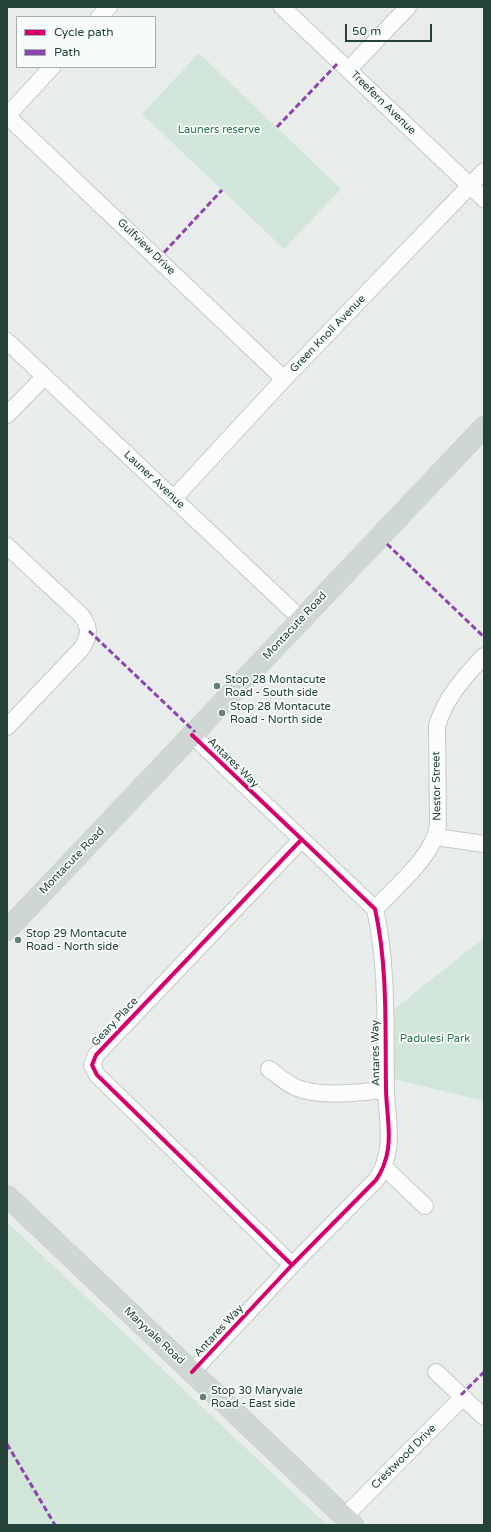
<!DOCTYPE html>
<style>
body{margin:0}
#map{position:relative;width:491px;height:1532px;overflow:hidden;background:#e8edeb;font-family:"Varela Round",sans-serif}
canvas{display:block}
.frame{position:absolute;inset:0;border:8px solid #24423a;pointer-events:none}
.legend{position:absolute;left:16px;top:16px;width:140px;height:52px;box-sizing:border-box;background:#f7fbf9;border:1px solid #a3b1ad;margin:0;padding:5px 7px;list-style:none;font-size:12px;color:#24423a}
.legend li{display:flex;align-items:center;gap:8px;height:20px}
.legend b{width:20px;border:1px solid #a3b1ad}
.scale{position:absolute;left:345px;top:24px;width:87px;height:18px;box-sizing:border-box;border:2px solid #24423a;border-top:0;padding-left:5px;font-size:12px;line-height:14px;white-space:nowrap;color:#24423a;-webkit-text-stroke:3px #f7fbf9;paint-order:stroke}
</style>
<div id="map">
<canvas width="491" height="1532"></canvas>
<div class="frame"></div>
<ul class="legend">
<li><b style="height:5px;background:#d6006c"></b>Cycle path</li>
<li><b style="height:5px;background:#8e44ad"></b>Path</li>
</ul>
<div class="scale">50 m</div>
</div>
<script>
const ctx = document.querySelector('canvas').getContext('2d');
ctx.lineJoin = 'round';
function fill(path, color) {
  ctx.fillStyle = color;
  ctx.fill(path, 'evenodd');
}
function stroke(path, color, width, dash) {
  ctx.strokeStyle = color;
  ctx.lineWidth = width;
  ctx.lineCap = dash ? 'butt' : 'round';
  ctx.setLineDash(dash || []);
  ctx.stroke(path);
}
function drawText(font, color, halo, rows, align = 'center') {
  ctx.font = font + ' "Varela Round",sans-serif';
  ctx.lineWidth = 3.5;
  ctx.setLineDash([]);
  ctx.textBaseline = 'middle';
  ctx.strokeStyle = halo;
  ctx.fillStyle = color;
  for (const [text, x, y, turn = 0] of rows) {
    ctx.save();
    ctx.translate(x, y);
    ctx.rotate((+turn || 0) * Math.PI / 180);
    ctx.textAlign = isNaN(turn) ? turn : align;
    if (halo) ctx.strokeText(text, 0, 0);
    ctx.fillText(text, 0, 0);
    ctx.restore();
  }
}
fill(new Path2D(`
 M199,53L341,189L284,249L142,114Z
 M484,938V1101L386,1077L384,1017Z
 M7,1222L327,1525H7Z`), '#d1e6d8');
const minor = new Path2D(`
 M282,7L484,199
 M99,17L109,7
 M348,70L408,7
 M7,116L284,379
 M7,116L52,67
 M7,341L301,619
 M7,415L44,377
 M174,498L284,379L484,171
 M7,546L81,615C90,627 90,635 82,648L7,727
 M436,837L484,844
 M375,909C396,886 434,856 438,825L437,726C445,698 464,677 484,656
 M269,1069C277,1075 287,1084 297,1088C325,1098 357,1092 386,1090
 M384,1167L425,1206
 M292,1265L97,1075L92,1065L96,1055L301,840
 M192,1372L292,1265L376,1180C383,1170 386,1162 388,1149C391,1129 386,1109 386,1088C385,1029 388,967 375,909L192,735
 M436,1372L484,1417
 M345,1516L463,1397`);
const major = new Path2D(`
 M7,930L484,427
 M7,1196L353,1525`);
stroke(minor, '#c5cac8', 18);
stroke(major, '#c3ccc9', 22);
stroke(minor, '#fcfcfc', 16);
stroke(major, '#cfd7d5', 21);
stroke(new Path2D(`
 M277,127L339,62
 M158,259L222,190
 M387,544L484,637
 M89,631L195,732
 M461,1395L484,1372
 M7,1444L55,1525`), '#8e44ad', 3, [6, 3]);
stroke(new Path2D(`
 M292,1265L97,1075L92,1065L96,1055L301,840
 M192,1372L292,1265L376,1180C383,1170 386,1162 388,1149C391,1129 386,1109 386,1088C385,1029 388,967 375,909L192,735`), '#d6006c', 4);
for (const [x, y, r, color] of [
 [217,686,4,"#697e78"],
 [222,713,4,"#697e78"],
 [18,940,4,"#697e78"],
 [203,1397,4,"#697e78"]
]) {
  const dot = new Path2D();
  dot.arc(x, y, r, 0, 2 * Math.PI);
  ctx.fillStyle = color;
  ctx.fill(dot);
  stroke(dot, '#f7fbf9', 1.5);
}
drawText('11px', '#24423a', '#f7fbf9', [
 ["Treefern Avenue",383,103,44],
 ["Gulfview Drive",146,247,44],
 ["Green Knoll Avenue",328,334,-46],
 ["Launer Avenue",154,480,43],
 ["Montacute Road",295,626,-47],
 ["Antares Way",233,763,44],
 ["Nestor Street",437,786,-91],
 ["Montacute Road",72,861,-46],
 ["Geary Place",115,1022,-47],
 ["Antares Way",376,1053,-91],
 ["Antares Way",219,1331,-47],
 ["Maryvale Road",154,1336,43],
 ["Crestwood Drive",404,1457,-45]
]);
drawText('11px', '#2d7a4b', '#f7fbf9', [
 ["Launers reserve",219,130],
 ["Padulesi Park",435,1039]
]);
drawText('11px', '#24423a', '#f7fbf9', [
 ["Stop 28 Montacute",225,680],
 ["Road - South side",225,693],
 ["Stop 28 Montacute",230,707],
 ["Road - North side",230,720],
 ["Stop 29 Montacute",26,934],
 ["Road - North side",26,947],
 ["Stop 30 Maryvale",211,1391],
 ["Road - East side",211,1404]
], 'left');
</script>
